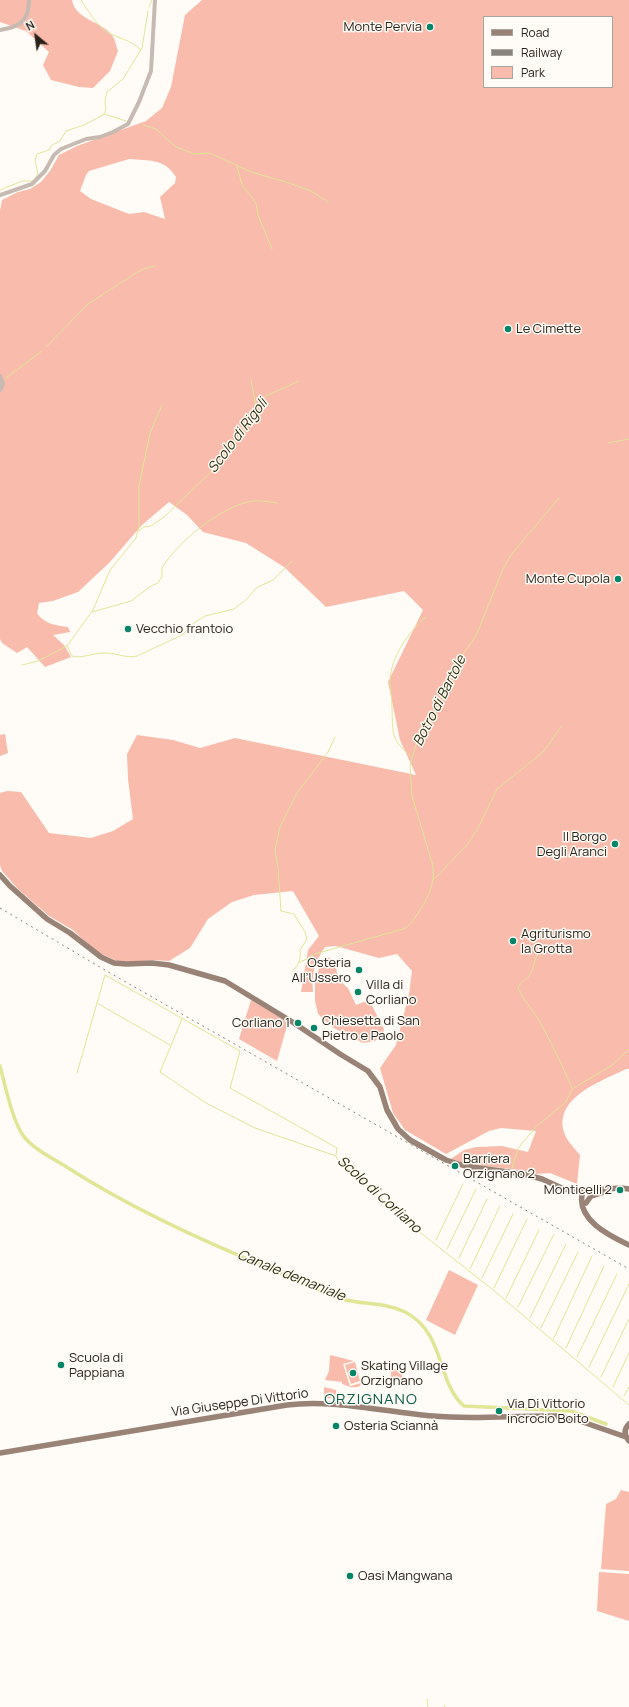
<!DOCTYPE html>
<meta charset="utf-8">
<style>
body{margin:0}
#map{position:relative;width:629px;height:1707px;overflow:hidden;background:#fffbf6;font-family:Manrope,sans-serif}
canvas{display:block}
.legend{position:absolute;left:483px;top:16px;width:130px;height:72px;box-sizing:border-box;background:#fffbf6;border:1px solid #a9a49e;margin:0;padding:5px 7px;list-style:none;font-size:12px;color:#282219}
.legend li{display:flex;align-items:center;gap:8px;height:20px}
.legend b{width:20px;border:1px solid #a9a49e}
.north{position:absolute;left:16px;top:16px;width:40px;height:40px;-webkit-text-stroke:3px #fffbf6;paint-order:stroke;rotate:331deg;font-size:11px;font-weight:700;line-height:16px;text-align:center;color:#282219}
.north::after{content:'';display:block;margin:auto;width:14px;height:18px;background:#282219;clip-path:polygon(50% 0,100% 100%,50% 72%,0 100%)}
</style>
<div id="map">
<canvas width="629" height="1707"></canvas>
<ul class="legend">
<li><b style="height:5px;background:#988376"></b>Road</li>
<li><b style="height:5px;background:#88837c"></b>Railway</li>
<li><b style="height:11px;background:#f8bbac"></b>Park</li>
</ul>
<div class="north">N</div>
</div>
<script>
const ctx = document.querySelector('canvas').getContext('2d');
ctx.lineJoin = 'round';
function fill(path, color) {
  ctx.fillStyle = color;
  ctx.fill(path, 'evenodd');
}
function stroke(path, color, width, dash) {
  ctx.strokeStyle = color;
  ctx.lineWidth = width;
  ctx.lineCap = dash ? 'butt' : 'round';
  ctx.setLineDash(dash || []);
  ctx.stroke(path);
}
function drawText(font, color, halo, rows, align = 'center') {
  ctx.font = font + ' Manrope,sans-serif';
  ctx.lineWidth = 3;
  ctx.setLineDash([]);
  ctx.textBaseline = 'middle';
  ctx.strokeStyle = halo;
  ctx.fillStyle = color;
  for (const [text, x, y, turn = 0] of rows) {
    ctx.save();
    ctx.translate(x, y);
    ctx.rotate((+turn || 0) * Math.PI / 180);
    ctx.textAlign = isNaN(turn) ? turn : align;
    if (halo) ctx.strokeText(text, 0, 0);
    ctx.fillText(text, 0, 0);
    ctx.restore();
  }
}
fill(new Path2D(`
 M0,0H72C75,19 100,21 111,34C115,38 116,46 118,51L110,71L93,88L79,87L51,80L43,65L49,52L26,31L0,22Z
 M202,0H629V1069H626C602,1081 554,1097 564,1132C566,1140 575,1149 580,1155L577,1184L550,1173L536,1174L520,1170L468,1164L451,1159L464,1150L476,1147L502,1146L528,1152L536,1131L501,1128L489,1131L446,1154L405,1130L393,1113L380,1068L396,1045L409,994L412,971L397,954L379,958L336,946L325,947C315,962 311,974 313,992H301L308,950L319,936L293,891L254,895L232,902L208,919L190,948L169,961L153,960L131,962L117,961L95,951L73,930L49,916L18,889L2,871L0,865V793L7,791L21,792L49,833L91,838L113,831L133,819L128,779L127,754L137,735L173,740L200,748L235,738L416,775L400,740L388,682L423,610L404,591L326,607L284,567L246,543L203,532L187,515L169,502L142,525L109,563L78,592L53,601L39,603L37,613C43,623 56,626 68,627L70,632L53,635L64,645L71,657L45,667L27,647L17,653L2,643L0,639V211L2,200L18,192L30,189L41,182L50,171L59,155L77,146L146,121L162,108L171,87L185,15ZM484,17H612V87H484ZM129,159C150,161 164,158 176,177L175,183L160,197L165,219L144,212L129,214L91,199L80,191L86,175L89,171Z
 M5,734L8,753L0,756V735Z
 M329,957L336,965L337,974L341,982L348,988L356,1005L369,1000L384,1029L383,1034L375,1041L363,1043L332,1027L318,1014L315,1001V981L319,969Z
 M251,1000L288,1022L277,1061L239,1039Z
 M449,1270L478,1285L455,1335L426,1320Z
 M330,1355L354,1361L343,1364L350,1386L361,1383L360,1386C353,1389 348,1386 342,1384V1382L325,1380L329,1371Z
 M355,1362L360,1381L351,1384L345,1365Z
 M392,1368L405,1372L402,1374V1382L390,1379Z
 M324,1387L336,1390L337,1397L324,1399Z
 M621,1490L629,1492V1571L601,1569L606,1504L616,1499Z
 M599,1572L629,1574V1621L597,1611Z`), '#f8bbac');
stroke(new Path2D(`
 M81,0C87,10 97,25 107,32C119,39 130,39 141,50
 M149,7L152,0
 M104,114L126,121
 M143,125L156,129L176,147L194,154L210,153L251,172L289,183L311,191L328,202
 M237,166L242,185L256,203L258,215L272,249
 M0,190L22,181H33L38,174L35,160L37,154L49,150L52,145L60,141L66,131L84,125L103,115L106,110L105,101L107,92L123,79L142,48L148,11
 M46,347L88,304L136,273L143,269L155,266
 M6,378L42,351
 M251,380L256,407
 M608,443L629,439
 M138,531L144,527L151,526L164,517L210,473L242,433L256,407L266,396L299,381
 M92,612L131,601L151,586L158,583L162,576V568C177,542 222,506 252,501C259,500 269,502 277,503
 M67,646L72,656C81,659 93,653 103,653C115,652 126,659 137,656L182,635L194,623L205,616L234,609L247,599L256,588L273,580L292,561
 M22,665L38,661L67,646L93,610L110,570L136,538L139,526V486L143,467L150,433L162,405
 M411,756C390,740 393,732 392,708C392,698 390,689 390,680C391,657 409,631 426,617
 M433,880L467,845L478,828L497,789L543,752L561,727
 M540,950C534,958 534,968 530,975C526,979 521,982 518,987C523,1001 534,1011 541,1024C553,1045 562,1066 572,1088
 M299,963L315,954L403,929C410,926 412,922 416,916C427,900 435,886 433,866L412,796L410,766L415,748L418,740L452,683L461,657L476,636L503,569L511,555L559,498
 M292,972C299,964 301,960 300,950L307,939L305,932L294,914L281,911L278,868L275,850L280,827L297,793L328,752L335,737
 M97,1003L170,1045
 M182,1019L160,1072L206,1103L255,1128L336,1156L337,1159L417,1230L492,1289L629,1405
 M77,1073L105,975L240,1051L230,1088L337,1148L336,1155
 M512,1168L518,1149L523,1142L537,1126L566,1102L572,1089L611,1066L629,1049
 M436,1240L463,1184
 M447,1249L476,1189
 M459,1258L487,1199
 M470,1269L500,1206
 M482,1278L513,1214
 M494,1288L527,1219
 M506,1298L539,1230
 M518,1307L554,1234
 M530,1318L566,1244
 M541,1328L578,1252
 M553,1340L592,1256
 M566,1348L604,1266
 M577,1357L617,1274
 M589,1367L629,1284
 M601,1377L629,1319
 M613,1387L629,1353
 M624,1396L629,1387
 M427,1699L428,1707
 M444,1705L445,1707`), '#e0e696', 1);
stroke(new Path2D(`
 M0,1066C5,1085 13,1124 25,1138C35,1150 52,1158 65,1166C130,1208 202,1241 274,1270C296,1280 319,1292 342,1299C363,1305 385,1302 405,1312C446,1333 436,1382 464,1406L571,1411L606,1424`), '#e0e696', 3.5);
stroke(new Path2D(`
 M0,30C20,27 29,21 29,0
 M0,195L32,184L45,171L54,155L61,149L86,139L100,137L113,132L128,124L139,102L151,71L155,0
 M0,376L3,384L0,390`), '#c6bab3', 4);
stroke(new Path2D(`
 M0,875L10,886L47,919L70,933L101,957L114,963L126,964L152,963L169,965L225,981L294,1023L340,1054L368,1071L380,1087L387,1110L398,1129L410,1140L446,1160L465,1166L523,1174L542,1179L564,1189L575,1191L621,1188L629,1189
 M583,1191C574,1219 610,1236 629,1245
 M586,1203L591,1196L604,1192
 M629,1424C624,1429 624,1435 629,1441
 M0,1453L287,1405C333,1399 386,1412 433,1416C475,1420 517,1415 558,1416L577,1420L626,1437`), '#988376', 5.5);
stroke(new Path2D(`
 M0,908L110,973L629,1269`), '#88837c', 1, [2, 4]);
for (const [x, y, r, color] of [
 [430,27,4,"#048568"],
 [508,329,4,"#048568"],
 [618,579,4,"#048568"],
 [128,629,4,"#048568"],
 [615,844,4,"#048568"],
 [513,941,4,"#048568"],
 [359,970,4,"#048568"],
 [358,992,4,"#048568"],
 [298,1023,4,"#048568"],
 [314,1028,4,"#048568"],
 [455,1166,4,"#048568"],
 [620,1190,4,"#048568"],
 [61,1365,4,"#048568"],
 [353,1373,4,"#048568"],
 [499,1411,4,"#048568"],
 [336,1426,4,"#048568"],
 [350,1576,4,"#048568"]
]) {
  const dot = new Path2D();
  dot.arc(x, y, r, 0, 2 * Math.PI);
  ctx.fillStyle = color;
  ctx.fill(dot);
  stroke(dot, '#fffbf6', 1.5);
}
drawText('13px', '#282219', '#fffbf6', [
 ["Monte Pervia",422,27,"right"],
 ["Le Cimette",516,329],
 ["Monte Cupola",610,579,"right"],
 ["Vecchio frantoio",136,629],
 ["Il Borgo",607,837,"right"],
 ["Degli Aranci",607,852,"right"],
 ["Agriturismo",521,934],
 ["la Grotta",521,949],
 ["Osteria",351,963,"right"],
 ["All’Ussero",351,978,"right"],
 ["Villa di",366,985],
 ["Corliano",366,1000],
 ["Chiesetta di San",322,1021],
 ["Pietro e Paolo",322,1036],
 ["Corliano 1",290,1023,"right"],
 ["Barriera",463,1159],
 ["Orzignano 2",463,1174],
 ["Monticelli 2",612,1190,"right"],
 ["Scuola di",69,1358],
 ["Pappiana",69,1373],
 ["Skating Village",361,1366],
 ["Orzignano",361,1381],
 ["Via Di Vittorio",507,1404],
 ["incrocio Boito",507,1419],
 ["Osteria Sciannà",344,1426],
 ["Oasi Mangwana",358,1576]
], 'left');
drawText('13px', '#282219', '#fffbf6', [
 ["Via Giuseppe Di Vittorio",240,1403,-8]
]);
drawText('italic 14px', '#2c2e0b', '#fffbf6', [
 ["Scolo di Rigoli",238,436,-53],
 ["Botro di Bartole",440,701,-63],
 ["Scolo di Corliano",379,1195,42],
 ["Canale demaniale",291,1276,22]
]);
ctx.letterSpacing = '1px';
drawText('15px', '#0a5b47', '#fffbf6', [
 ["ORZIGNANO",371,1400]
]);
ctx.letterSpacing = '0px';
</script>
